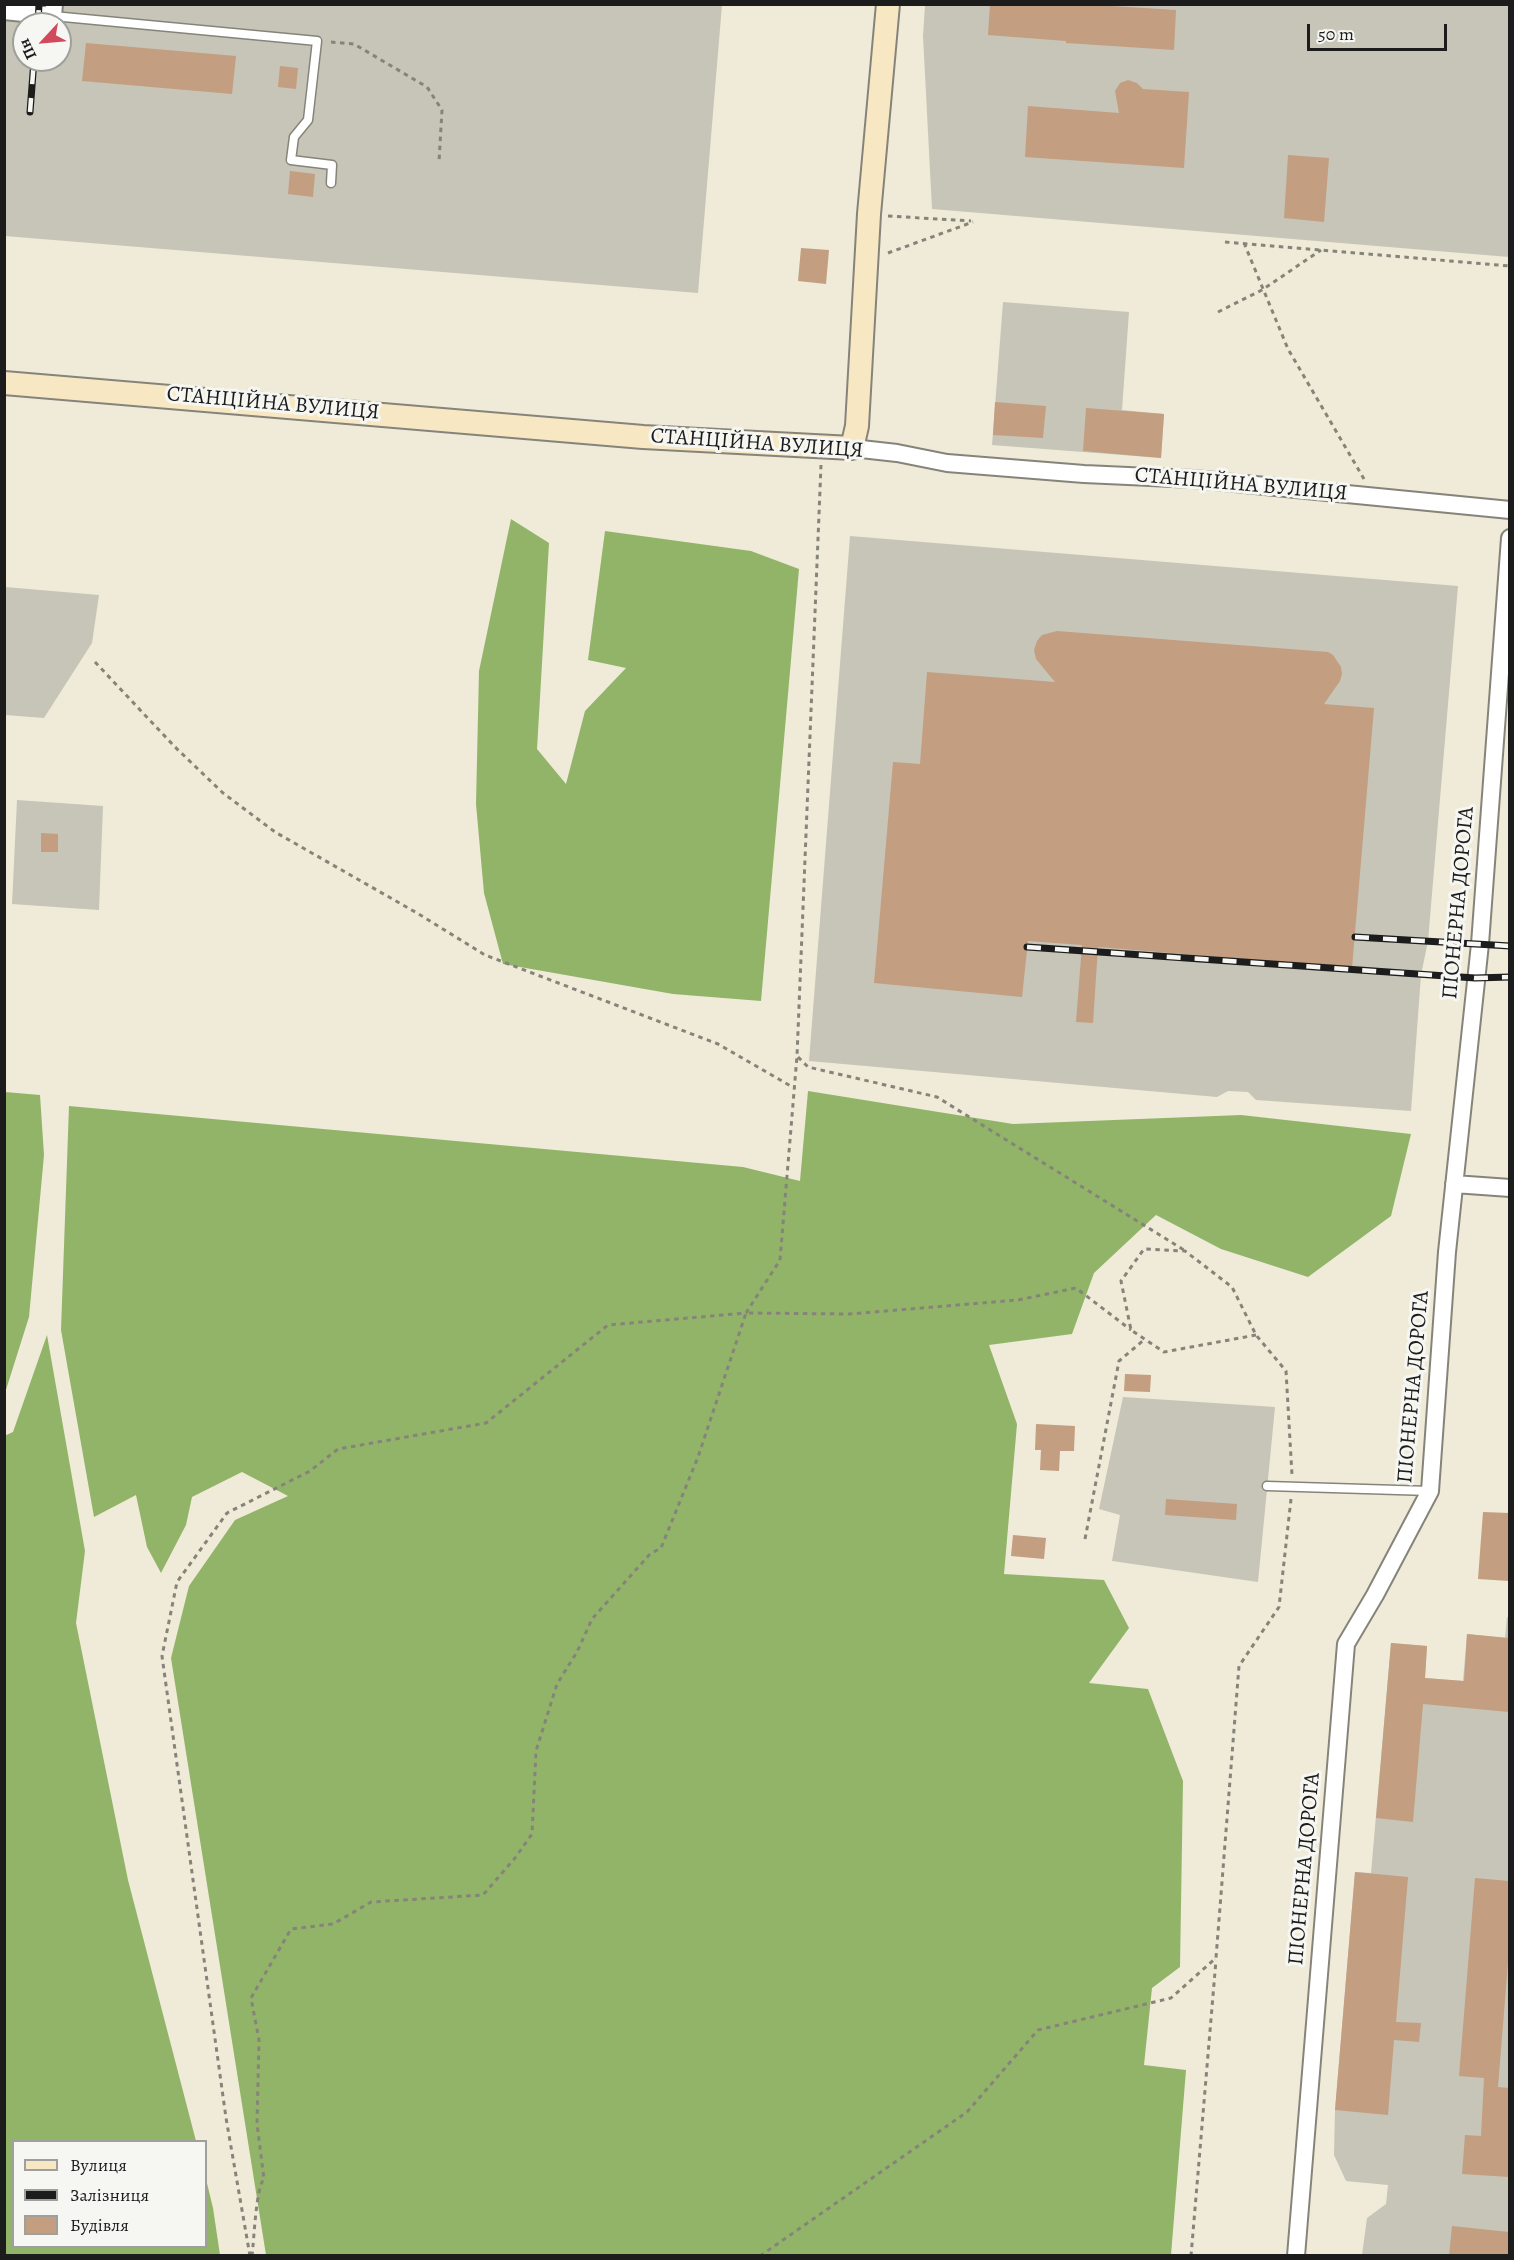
<!DOCTYPE html>
<meta charset="utf-8">
<style>
body{margin:0}
#map{position:relative;width:1514px;height:2260px;overflow:hidden;background:#efebd8;font-family:Alegreya,serif}
canvas{display:block}
.frame{position:absolute;inset:0;border:6px solid #1c1c1c;pointer-events:none}
.legend{position:absolute;left:12px;top:2140px;width:195px;height:108px;box-sizing:border-box;background:#f6f6f2;border:2px solid #9f9f9c;margin:0;padding:8px 10px;list-style:none;font-size:18px;color:#1c1c1c}
.legend li{display:flex;align-items:center;gap:12px;height:30px}
.legend b{width:30px;border:2px solid #9f9f9c}
.north{position:absolute;left:12px;top:12px;width:60px;height:60px;box-sizing:border-box;background:#f6f6f2;border:2px solid #9f9f9c;border-radius:50%;rotate:244deg;font-size:16px;font-weight:700;line-height:24px;text-align:center;color:#1c1c1c}
.north::after{content:'';display:block;margin:auto;width:21px;height:27px;background:#d1495b;clip-path:polygon(50% 0,100% 100%,50% 72%,0 100%)}
.scale{position:absolute;left:1307px;top:24px;width:140px;height:27px;box-sizing:border-box;border:3px solid #1c1c1c;border-top:0;padding-left:8px;font-size:18px;line-height:21px;white-space:nowrap;color:#1c1c1c;-webkit-text-stroke:4px #f6f6f2;paint-order:stroke}
</style>
<div id="map">
<canvas width="1514" height="2260"></canvas>
<div class="frame"></div>
<ul class="legend">
<li><b style="height:8px;background:#f7e8c3"></b>Вулиця</li>
<li><b style="height:8px;background:#1c1c1c"></b>Залізниця</li>
<li><b style="height:16px;background:#c39e80"></b>Будівля</li>
</ul>
<div class="north">Пн</div>
<div class="scale">50 m</div>
</div>
<script>
const ctx = document.querySelector('canvas').getContext('2d');
ctx.lineJoin = 'round';
function fill(path, color) {
  ctx.fillStyle = color;
  ctx.fill(path, 'evenodd');
}
function stroke(path, color, width, dash) {
  ctx.strokeStyle = color;
  ctx.lineWidth = width;
  ctx.lineCap = dash ? 'butt' : 'round';
  ctx.setLineDash(dash || []);
  ctx.stroke(path);
}
function drawText(font, color, halo, rows, align = 'center') {
  ctx.font = font + ' Alegreya,serif';
  ctx.lineWidth = 6;
  ctx.setLineDash([]);
  ctx.textBaseline = 'middle';
  ctx.strokeStyle = halo;
  ctx.fillStyle = color;
  for (const [text, x, y, turn = 0] of rows) {
    ctx.save();
    ctx.translate(x, y);
    ctx.rotate((+turn || 0) * Math.PI / 180);
    ctx.textAlign = isNaN(turn) ? turn : align;
    if (halo) ctx.strokeText(text, 0, 0);
    ctx.fillText(text, 0, 0);
    ctx.restore();
  }
}
fill(new Path2D(`
 M4,5H722L698,293L5,236ZM24,24H60V60H24Z
 M925,5H1509V257L932,209L923,36Z
 M1003,302L1129,312L1122,410L1164,414L1161,458L992,445Z
 M850,536L1458,586L1428,941L1421,975L1411,1111L1256,1100L1248,1092L1228,1091L1217,1097L809,1061Z
 M5,587L99,595L92,643L44,718L5,715Z
 M17,800L103,806L99,910L12,904Z
 M1123,1397L1275,1407L1258,1582L1112,1561L1120,1515L1099,1509Z
 M1507,1617H1509V2255H1362L1367,2218L1386,2204L1388,2185L1346,2181L1334,2155L1335,2110L1355,1872L1371,1873L1391,1643L1427,1646L1425,1678L1463,1681L1467,1634L1505,1638Z`), '#c6c5b8');
fill(new Path2D(`
 M511,519L549,543L537,749L566,784L585,711L626,668L588,660L605,531L751,551L799,569L761,1001L673,994L503,964L484,893L476,804L479,671Z
 M808,1091L1013,1124L1241,1115L1411,1134L1391,1216L1308,1277L1221,1249L1156,1215L1094,1273L1072,1334L989,1345L1017,1424L1004,1574L1104,1580L1129,1628L1089,1683L1148,1689L1183,1781L1180,1967L1152,1988L1144,2065L1186,2070L1171,2255H266L171,1658L189,1586L235,1520L288,1496L242,1472L192,1497L186,1525L161,1573L147,1547L136,1495L94,1517L61,1330L69,1106L743,1167L800,1181Z
 M5,1092L40,1095L44,1155L29,1317L5,1393Z
 M47,1335L85,1551L76,1623L128,1880L196,2141L14,2142V2246H206V2179L213,2208L220,2255H5L4,1436L13,1432Z`), '#92b468');
fill(new Path2D(`
 M990,4H1080L1176,10L1174,50L1066,43V41L988,35Z
 M86,43L236,56L232,94L82,81Z
 M280,66L298,68L296,89L278,87Z
 M1128,80L1137,83L1143,89L1189,92L1184,168L1025,157L1028,106L1119,113L1115,91L1120,83Z
 M1288,155L1329,158L1324,222L1284,218Z
 M290,171L315,174L313,197L288,194Z
 M801,248L829,250L826,284L798,281Z
 M995,402L1046,406L1043,438L993,435Z
 M1086,408L1164,414L1161,458L1083,451Z
 M1057,631L1328,652L1333,655L1341,667L1342,674L1340,681L1324,704L1374,708L1352,968L1098,947L1093,1023L1076,1022L1082,945L1028,941L1022,997L874,983L893,762L920,764L927,672L1055,682L1036,659L1034,650L1037,641L1042,635Z
 M41,833L58,834V852H41Z
 M1125,1374L1151,1375L1150,1392L1124,1391Z
 M1036,1424L1075,1426L1074,1451H1060L1059,1471L1040,1470L1041,1450H1035Z
 M1166,1499L1237,1504L1236,1520L1165,1515Z
 M1483,1512L1509,1513V1581L1478,1579Z
 M1013,1535L1046,1538L1044,1559L1011,1556Z
 M1467,1634L1509,1638V1712L1423,1704L1413,1822L1376,1818L1391,1643L1427,1646L1425,1678L1464,1681Z
 M1355,1872L1408,1877L1396,2022L1421,2023L1419,2042L1394,2040L1388,2115L1335,2110Z
 M1475,1878L1509,1881V1950L1498,2087L1509,2088V2177L1462,2174L1465,2135L1481,2136L1484,2078L1459,2076Z
 M1452,2226L1509,2232V2256H1449Z`), '#c39e80');
const lane = new Path2D(`
 M53,16L317,41L308,120L294,137L291,160L332,165L331,183
 M1267,1486L1430,1491`);
const street = new Path2D(`
 M4,11L53,16L54,4
 M852,448L897,453L947,463L1084,474L1194,479L1510,510
 M1454,1184L1510,1188
 M1296,2256L1346,1644L1375,1595L1430,1491L1447,1252L1480,944L1510,538`);
const secondary = new Path2D(`
 M4,383L643,437L852,448L857,426L869,214L888,4`);
stroke(lane, '#86847a', 11);
stroke(street, '#86847a', 20);
stroke(secondary, '#86847a', 26);
stroke(new Path2D(`
 M331,42L354,44L427,87L442,110L439,162
 M888,216L971,221
 M1225,242L1510,266
 M1244,243L1288,349L1364,479
 M888,253L973,222
 M1218,312L1262,290L1321,250
 M95,662L175,747L223,793L275,832L417,913L485,955L718,1044L794,1088
 M798,1057L808,1067L937,1097L1184,1250
 M1256,1335L1164,1352L1131,1330L1121,1281L1144,1249L1185,1251L1232,1287L1256,1335L1286,1371L1292,1475
 M1085,1539L1119,1361L1145,1339
 M250,2256L226,2118L162,1656L177,1582L227,1513L310,1471L338,1449L486,1423L608,1325L746,1313L780,1260L797,1056L821,465
 M252,2256C254,2240 256,2187 264,2179L257,2124L259,2040L251,1998L291,1929L333,1924L371,1902L483,1895L515,1858L532,1834L536,1751L557,1684L577,1652L592,1619L650,1554L661,1548L698,1457L746,1313L850,1314L1018,1300L1076,1288L1131,1330
 M760,2256L967,2112L1038,2030L1171,1998L1216,1958L1239,1666L1279,1607L1291,1499
 M1191,2256L1216,1960`), '#86847a', 3, [4.5, 4.5]);
stroke(lane, '#fff', 8);
stroke(street, '#fff', 16);
stroke(secondary, '#f7e8c3', 22);
const rail = new Path2D(`
 M38,24L39,4
 M30,112L34,60
 M1355,937L1510,946
 M1027,947L1475,978L1510,977`);
stroke(rail, '#1c1c1c', 7);
stroke(rail, '#f6f6f2', 4.5, [14]);
drawText('22px', '#1c1c1c', '#f6f6f2', [
 ["СТАНЦІЙНА ВУЛИЦЯ",273,404,5],
 ["СТАНЦІЙНА ВУЛИЦЯ",757,444,4],
 ["СТАНЦІЙНА ВУЛИЦЯ",1241,485,5],
 ["ПІОНЕРНА ДОРОГА",1459,903,-85],
 ["ПІОНЕРНА ДОРОГА",1414,1387,-85],
 ["ПІОНЕРНА ДОРОГА",1305,1869,-85]
]);
</script>
